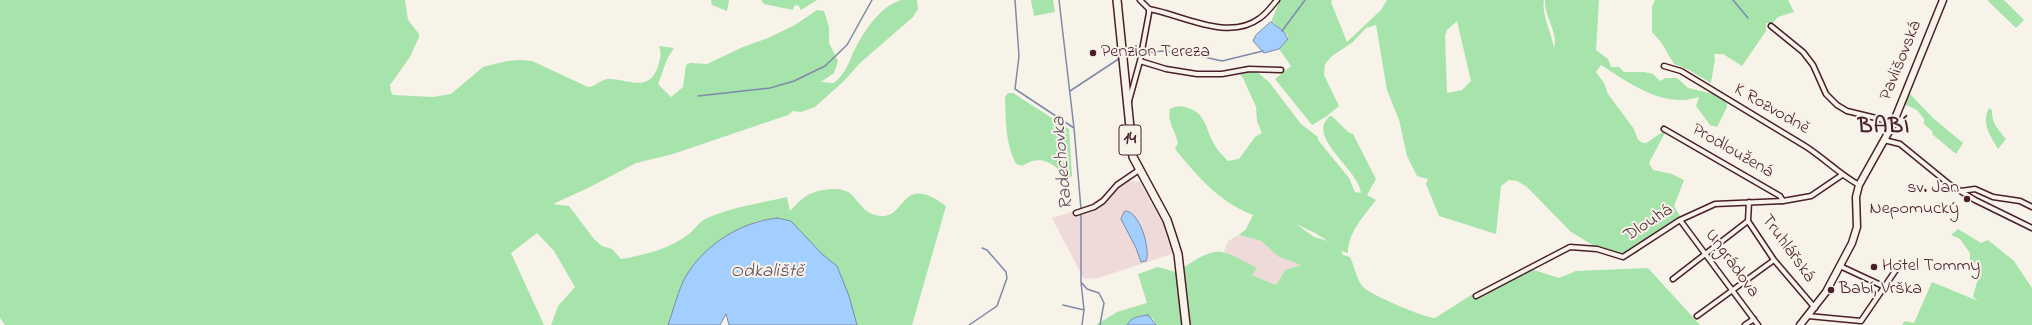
<!DOCTYPE html>
<meta charset="utf-8">
<style>
body{margin:0}
canvas{display:block;background:#f7f3e8}
</style>
<canvas width="2032" height="325"></canvas>
<script>
const ctx = document.querySelector('canvas').getContext('2d');
ctx.lineJoin = 'round';
function fill(path, color) {
  ctx.fillStyle = color;
  ctx.fill(path, 'evenodd');
}
function stroke(path, color, width, dash) {
  ctx.strokeStyle = color;
  ctx.lineWidth = width;
  ctx.lineCap = dash ? 'butt' : 'round';
  ctx.setLineDash(dash || []);
  ctx.stroke(path);
}
function drawText(font, color, halo, rows, align = 'center') {
  ctx.font = font + ' "Indie Flower",sans-serif';
  ctx.lineWidth = 4;
  ctx.setLineDash([]);
  ctx.textBaseline = 'middle';
  ctx.strokeStyle = halo;
  ctx.fillStyle = color;
  for (const [text, x, y, turn = 0] of rows) {
    ctx.save();
    ctx.translate(x, y);
    ctx.rotate((+turn || 0) * Math.PI / 180);
    ctx.textAlign = isNaN(turn) ? turn : align;
    if (halo) ctx.strokeText(text, 0, 0);
    ctx.fillText(text, 0, 0);
    ctx.restore();
  }
}
fill(new Path2D(`
 M1121,179L1140,182L1163,224L1172,254L1098,278L1084,279L1052,218L1084,208L1099,199Z
 M1239,235L1261,241L1279,257L1301,265L1285,270L1276,285L1252,275L1256,268L1224,252L1228,241Z`), '#eddad9');
fill(new Path2D(`
 M0,0H405L408,20L419,34V37L410,57L390,85L391,92L393,95L433,97L451,94L483,67L507,61L521,60L532,61L588,87C595,87 600,80 607,79C627,78 648,94 658,67C660,59 662,53 659,46L674,48C665,60 664,70 658,84L671,97L683,87L686,65L690,63L707,64L743,47L768,38L795,25L817,10L824,11L829,27V43L838,61L834,73L821,82L834,83C843,75 846,69 851,58C859,38 879,6 901,0C906,0 912,0 917,0L918,9L913,17L860,63L844,81L815,107L801,112L793,111L788,115L673,154L636,163L588,188L553,204L569,206L594,239L602,246L612,249L621,259C645,255 669,249 689,234C695,229 700,221 707,218C732,207 761,203 787,197L790,211C795,206 802,198 808,195C819,189 843,185 852,195C861,205 866,215 881,216C906,219 900,172 946,206L912,325H813L761,220L743,227L720,241L723,306L714,325H551L558,306L575,287L554,251L537,233L511,253L544,325H5L0,318Z
 M711,0H729L727,11L712,5Z
 M761,0H817L801,10L798,5L794,6L793,10L764,4Z
 M1031,0H1053L1055,12L1034,16Z
 M1280,0H1332L1331,2L1347,42L1381,10L1387,0H1544C1541,13 1552,34 1554,48C1559,34 1544,16 1545,0H1599L1596,50L1608,59L1611,67H1619L1624,72H1644L1653,74L1660,81L1665,78H1677L1688,88L1713,94L1727,103V107L1717,127L1710,125L1696,106L1699,97C1664,109 1629,83 1601,65L1596,72L1604,83L1608,94L1634,129L1638,140L1643,143H1646L1667,129L1649,163L1653,170L1672,174L1684,180L1674,206L1680,216L1663,227L1637,253L1626,257L1596,247L1571,232L1527,187L1517,181L1509,180L1501,186L1496,234L1439,216L1426,184L1428,179L1417,176L1407,156L1399,120L1387,90L1376,25L1366,28L1353,42L1332,56L1325,64L1324,75L1339,106L1327,116L1312,125L1275,79L1291,66L1279,49L1288,39V36L1274,23L1271,22ZM1457,21L1471,81L1462,90L1447,93L1445,35L1447,30Z
 M1655,0H1788L1794,12L1778,17L1773,23H1766V31L1742,66L1723,54H1714L1715,59L1711,83L1687,69L1674,64L1661,42L1652,32V7Z
 M1987,0H2004L2024,20L2016,28Z
 M1256,71L1269,82L1301,124L1318,137V140L1349,178L1355,192L1361,193C1358,168 1305,137 1330,116H1332L1348,132L1353,134L1376,179L1367,195L1376,200C1364,216 1348,232 1348,253L1341,251L1343,255L1350,257C1355,267 1356,280 1364,288C1372,295 1424,318 1435,318L1473,294L1494,284L1534,270L1559,278L1576,271L1648,268L1700,325H1190L1183,268C1219,244 1220,249 1257,268L1252,275L1276,285L1285,270L1301,265L1279,257L1261,241L1239,235L1246,229L1253,215C1219,202 1198,177 1175,149L1178,143C1175,130 1167,122 1170,109C1177,105 1182,106 1188,108C1206,113 1206,130 1214,144C1218,151 1223,156 1228,161L1239,159L1255,137L1262,133L1257,121L1256,107L1243,78L1238,72ZM1296,224L1315,233L1328,241L1314,237Z
 M1008,93H1013L1069,129L1072,176L1069,178C1063,177 1062,171 1057,168C1045,158 1034,158 1022,166L1016,164C1005,141 1006,122 1005,97Z
 M1909,93L1933,118L1963,143L1956,154L1932,134L1933,132L1924,124V119L1917,110L1904,104Z
 M1989,108L1992,110C1991,122 1998,130 2006,139L1998,149C1990,135 1981,123 1989,108Z
 M1958,229L1981,243L1988,240L2014,261L2032,288V325H1902L1905,321L1914,323L1932,282L1978,301L1973,297L1981,267L1970,260V253L1960,239L1951,235Z
 M1158,267L1176,272L1182,325H1156L1152,318L1127,325H1096L1117,312L1147,303L1138,274Z`), '#a7e4ab');
const water = new Path2D(`
 M1271,22L1283,31L1288,39L1279,49L1264,53L1253,41L1256,35Z
 M1125,211C1140,210 1151,251 1146,261L1141,262L1136,248L1121,219Z
 M777,218L791,221L822,254L837,266L849,296L857,325H729L726,314L720,325H668C674,309 678,290 686,276C705,244 741,222 777,218Z
 M1148,315L1156,325H1127C1131,317 1140,316 1148,315Z`);
fill(water, '#a2cffd');
stroke(water, '#7f89a9', 1);
stroke(new Path2D(`
 M1015,0L1019,56L1015,89L1074,128
 M1059,0L1074,128L1081,209
 M1733,0L1748,18
 M1282,31L1305,0
 M1145,53L1162,51L1186,53L1222,61L1263,51
 M1126,56L1137,55
 M1070,91L1120,58
 M698,96L770,88L794,81L825,66L847,45L872,0
 M1081,213V282L1084,310L1082,325
 M1081,282L1087,289L1099,293L1104,303L1100,325
 M1063,305L1084,310
 M969,325L997,306L1007,278L1006,272L987,250L982,248`), '#7f89a9', 1.5);
const street = new Path2D(`
 M1149,9C1183,15 1228,42 1260,18C1267,13 1272,6 1277,0
 M1771,26L1803,52L1813,65L1826,94L1837,105L1847,111L1880,119L1892,126
 M1140,61L1166,69L1197,74H1222L1249,69L1281,70
 M1664,66L1681,71L1805,146C1824,158 1839,174 1859,185
 M1129,101L1140,61L1149,13V9L1140,0
 M1664,129L1780,196L1783,201
 M1884,140L1900,144L1949,184L1975,200L2032,228
 M1961,191L1975,189L1993,197L2020,201L2032,207
 M1749,202L1748,221L1774,260L1815,308
 M1076,213L1094,207L1103,201L1117,185L1139,170
 M1680,220L1758,325
 M1840,266L1885,287
 M1673,279L1748,221
 M1476,296L1570,247L1597,249L1623,257L1680,220L1715,204L1783,201L1811,196L1842,175
 M1697,316L1774,260
 M1808,316L1861,321L1900,264
 M1745,325L1754,319`);
const secondary = new Path2D(`
 M1800,325L1826,292L1852,243L1857,227L1856,197L1859,185L1892,126L1943,0`);
const primary = new Path2D(`
 M1117,0L1133,157L1167,220L1172,235L1178,254L1186,325`);
stroke(street, '#4a1f2b', 7);
stroke(secondary, '#4a1f2b', 9);
stroke(primary, '#4a1f2b', 10);
stroke(street, '#f7f3e8', 4);
stroke(secondary, '#f7f3e8', 6);
stroke(primary, '#f7f3e8', 7);
for (const [x, y, r, color] of [
 [1093,53,4,"#4a1f2b"],
 [1967,199,4,"#4a1f2b"],
 [1874,267,4,"#4a1f2b"],
 [1831,290,4,"#4a1f2b"]
]) {
  const dot = new Path2D();
  dot.arc(x, y, r, 0, 2 * Math.PI);
  ctx.fillStyle = color;
  ctx.fill(dot);
  stroke(dot, '#f7f3e8', 1.5);
}
for (const [x, y, w] of [
 [1130,140,22]
]) {
  const box = new Path2D();
  box.roundRect(x - w / 2, y - 15, w, 30, 3);
  ctx.fillStyle = '#f7f3e8';
  ctx.fill(box);
  stroke(box, '#4a1f2b', 1);
}
drawText('bold 17px', '#4a1f2b', null, [
 ["14",1130,140]
]);
drawText('18px', '#4a1f2b', '#f7f3e8', [
 ["Penzion Tereza",1101,53],
 ["sv. Jan",1959,189,"right"],
 ["Nepomucký",1959,210,"right"],
 ["Hotel Tommy",1882,267],
 ["Babí, Vrška",1839,290]
], 'left');
drawText('18px', '#4a1f2b', '#f7f3e8', [
 ["Pavlišovská",1902,61,-68],
 ["K Rozvodně",1771,110,30],
 ["Prodloužená",1732,152,30],
 ["Dlouhá",1649,224,-33],
 ["Truhlářská",1787,249,54],
 ["Ungrádova",1731,264,54]
]);
drawText('italic 19px', '#604b60', '#f7f3e8', [
 ["Radechovka",1064,163,-95],
 ["Odkaliště",767,273]
]);
ctx.letterSpacing = '1px';
drawText('bold 22px', '#4a1f2b', '#f7f3e8', [
 ["BABÍ",1884,128]
]);
ctx.letterSpacing = '0px';
</script>
